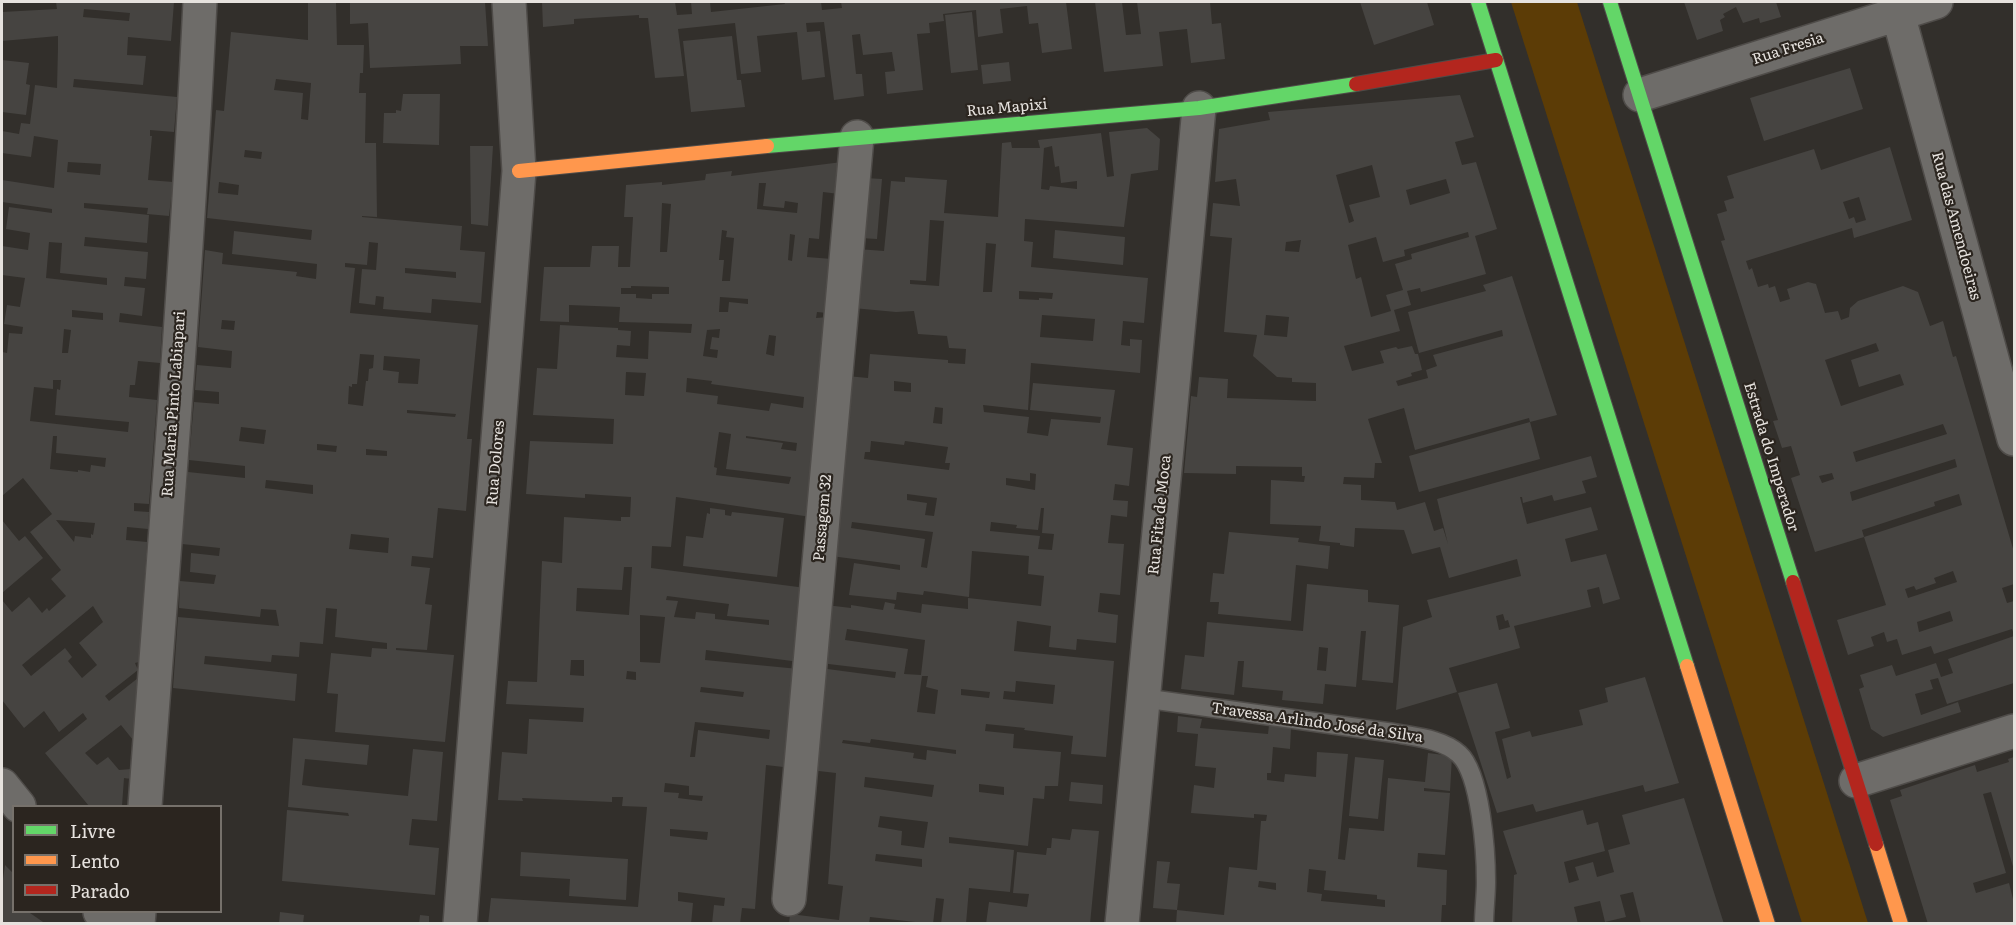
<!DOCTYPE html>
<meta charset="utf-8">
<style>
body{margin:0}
#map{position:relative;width:2016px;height:925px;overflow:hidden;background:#322f2b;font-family:Literata,serif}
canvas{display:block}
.frame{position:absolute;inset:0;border:3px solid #e6e2de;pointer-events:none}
.legend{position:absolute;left:12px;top:805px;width:210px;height:108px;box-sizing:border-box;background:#2b251f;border:2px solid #76716b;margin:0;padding:8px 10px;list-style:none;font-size:18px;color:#e6e2de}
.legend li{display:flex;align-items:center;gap:12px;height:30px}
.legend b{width:30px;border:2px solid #76716b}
</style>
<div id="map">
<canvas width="2016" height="925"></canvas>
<div class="frame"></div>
<ul class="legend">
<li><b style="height:8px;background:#63d668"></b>Livre</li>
<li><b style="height:8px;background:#ff974d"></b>Lento</li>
<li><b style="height:8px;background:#b3261e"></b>Parado</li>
</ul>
</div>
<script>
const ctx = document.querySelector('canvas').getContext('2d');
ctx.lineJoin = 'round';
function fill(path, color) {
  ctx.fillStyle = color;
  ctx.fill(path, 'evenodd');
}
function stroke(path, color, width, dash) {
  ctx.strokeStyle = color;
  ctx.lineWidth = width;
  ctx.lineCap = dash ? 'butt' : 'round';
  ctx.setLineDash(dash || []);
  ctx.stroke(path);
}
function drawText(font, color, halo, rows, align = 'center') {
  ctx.font = font + ' Literata,serif';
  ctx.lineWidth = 4.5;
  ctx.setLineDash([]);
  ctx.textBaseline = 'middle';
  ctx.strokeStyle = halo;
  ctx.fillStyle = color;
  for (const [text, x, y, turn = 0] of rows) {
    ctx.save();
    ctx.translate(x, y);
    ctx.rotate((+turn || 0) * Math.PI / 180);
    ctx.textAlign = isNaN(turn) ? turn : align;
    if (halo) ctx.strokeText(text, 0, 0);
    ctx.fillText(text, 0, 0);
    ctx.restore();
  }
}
fill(new Path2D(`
 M1511,2H1577L1868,923H1802Z`), '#5c3c06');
fill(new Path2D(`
 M56,2H174L171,41L128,37L127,55L146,56L143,85L74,79L73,87L177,97L174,132L150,130V136H152L148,180L173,182L169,216L147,214L148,208L84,203V208L149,215L147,243L85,237L84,246L148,252L146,279L125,277L124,286L145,288L142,316L120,313L119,322L162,327L160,363L138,361L135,385H130L129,397L157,400L149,504L134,503V511L149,512L148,529L127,527L126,540L147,542L139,662L135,663L138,670L105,696L109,701L138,678L133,740L121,725L85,753L97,765L108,757L119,770L131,769V779L124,778L122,806H89L45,753L87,719L83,713L59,732L44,711L24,728L2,700V600L12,612L29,597L42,613L47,608L49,611L66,596L51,579L61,570L30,532L52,514L23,478L2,496V352L7,353L9,333L22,334L23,327L4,324L7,305L20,307L25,278L2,275V246L28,250L30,233L6,229L9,207L52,213V209L2,202V180L54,188L58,140L34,136L31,157L2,153V131L19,134L21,123L30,124L35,85L57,88L58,48V36L2,41V12L57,9ZM84,9L130,13L129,21L83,17ZM68,162L101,164L100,175L67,172ZM49,242L62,243L60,273L107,278V285L46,278ZM72,310L103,313V320L72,317ZM64,329L71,330L68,353H62ZM53,380H61L60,390L57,389L55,415L129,422L128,432L30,421L34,387L53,389ZM53,436H57L56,453L106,458L105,467L91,465L90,472L78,470V472L50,469ZM56,520L95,523L93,535L91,534V538L75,536L74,542ZM93,606L103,622L79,643L97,665L82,678L68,661L72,657L65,648L31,676L22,665Z
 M308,2H336L337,45H364L363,73H360L359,93H366L365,143H376L377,217L362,216V217L462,226L460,250L485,252L481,303L432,299L431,313L383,309L384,297L376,296L375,305L359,303L362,269L376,270L378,243L369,242L367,265L345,263V267L355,268L350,313L478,325L467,439H472L466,511L438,508L433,558L412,556L411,566L430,568L425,604L432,605L427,650L396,648V650L454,655L445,742L335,732L338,694L327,693L331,653L371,657L372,648L387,649V643L335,637L337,609L326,608L323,644L300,642L299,657L272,655L271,662L205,656L204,664L297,674L295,701L173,688L178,617L279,626L276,610L261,609L260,617L179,608L180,581L214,584L216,575L190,572L191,553L219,556L220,548L182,544L188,472L245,478V466L189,460L194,402L219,404V392L195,390L197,365L231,368L232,351L198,347L205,250L223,253L222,264L297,272L296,276L316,279L317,264L232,254L234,231L311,240L312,230L207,218L216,110L224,111L231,32L308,40ZM276,79L311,83L308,120L301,119L303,93L274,90ZM245,150L262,152L261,159L244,157ZM219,182L239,185L238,195L218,193ZM405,268L456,272V278L405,273ZM222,320L235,321L234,330L221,329ZM360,354L374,355L373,368L369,369L368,381H366L363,406L348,404L349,386L352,387V384H357ZM384,356L420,359L418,384L398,383L399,372L383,370ZM407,410L456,414L455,417L407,413ZM241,427L266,430L264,444L239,441ZM317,444L337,446L336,452L317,450ZM366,449L387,451V456L366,455ZM266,480L313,485V494L265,488ZM351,534L389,538L388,553L349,549Z
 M350,2H485L488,46H460L461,64L370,68L368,23L350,24Z
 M542,2H675L677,15L692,14L691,2H710L711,12L785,4L784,2H821L822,10L842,8L841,2H1066L1072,49L1042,53L1038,23L1029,24L1027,6L1000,9L1003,33L978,37L976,10L943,14L944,21L929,23L930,33L917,34L923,90L887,94L885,72L895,71L892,52L863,55L860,34L852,35L856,74H862L864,96L834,100L824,22L806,23L807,32L820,31L825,77L802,80L797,32L757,36L761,72L741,74L735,23L678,29L684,76L655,78L648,18H639V15L574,19V24L543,27Z
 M1095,2H1122L1126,35L1141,34L1137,2H1210L1212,24L1221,23L1225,59L1191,63L1187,29L1159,32L1163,66L1104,72Z
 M1360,2H1427L1434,25L1374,45Z
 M1684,2H1776L1781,17L1760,23L1759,18L1743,23L1736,7L1723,14L1725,17L1720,20L1723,31L1697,40Z
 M972,12L978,70L951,73L945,15Z
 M732,36L737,80H741L745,107L691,112L683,41Z
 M2,60L29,63L26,84L30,85L26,115L2,112Z
 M1009,62L1011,81L983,84L981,65Z
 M1850,68L1863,109L1764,141L1750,98Z
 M403,94H440L439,145L383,143L384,113H396V110L401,111Z
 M1460,95L1474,137L1455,142L1462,165L1476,162L1497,229L1475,236L1486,274L1421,292L1420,288L1407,291L1411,305L1394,310L1400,331L1344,346L1352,371L1384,363L1380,351L1396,347L1398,349L1412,346L1415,354H1418L1422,370L1411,373L1412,376L1396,381L1398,386L1428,378L1426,370L1437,366L1433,355L1503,336L1502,330L1419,353L1408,312L1486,291L1483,285L1512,276L1557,415L1530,422L1529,418L1415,450L1404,408L1368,419L1382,463H1375L1374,478L1344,477L1343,484L1361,485V500L1395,502L1397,510L1425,502L1434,531L1443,528L1448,544L1437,499L1591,456L1597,477L1582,481L1586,493L1554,501L1552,495L1523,503L1522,497H1520L1527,524L1591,507L1598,530L1565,539L1571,562L1606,554L1620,599L1603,604L1599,587L1587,590L1591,607L1514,626L1520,648L1449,668L1457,692L1396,710L1403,627L1432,617L1427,600L1521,576L1517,559L1449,578L1440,547L1412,554L1404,530L1355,528L1354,547L1340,545V543L1319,541L1321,526L1270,524L1271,480L1304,482L1305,476H1302V467L1236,466V474L1184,473L1191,396L1197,397L1199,377L1228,379L1227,398L1316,401V383L1292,382V378L1277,377L1253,356L1257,335L1224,332L1232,238L1210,236L1213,203L1240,206L1236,179L1215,182L1219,129L1270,120L1268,112ZM1372,165L1380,197L1349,205L1354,221L1349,223L1336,175ZM1446,179L1450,193L1410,205L1406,190ZM1468,232L1469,237L1411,254L1412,259L1395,264L1403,290L1386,295L1391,311L1371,317L1361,277L1356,279L1348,245L1376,237L1383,262L1405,256L1404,250ZM1301,240L1299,252L1285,251L1286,242ZM1266,315L1289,317L1287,337L1264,335ZM1503,614L1505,621L1508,620L1510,627L1499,630L1496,616Z
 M1147,128L1160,139L1158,170L1131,174L1124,227L1025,219L1024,241L1033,242L1031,267L1148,278L1144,323L1123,321L1121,345L1130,346V339L1142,340L1140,373L1031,363L1028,410L983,405L984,412L1029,417L1027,433L1048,436L1051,419L1100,423L1101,417L1030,410L1033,383L1115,390L1107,445L1133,448L1129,486L1115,484L1113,500L1128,501L1127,517L1111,515L1108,543L1124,544L1120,595L1100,593L1098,612L1118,615L1116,643L1077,639L1076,650L1049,647L1051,626L1017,621L1014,651L1114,661L1106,757L1071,754L1073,736L1024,730L1025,728L986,724L985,731L1014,734L1013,748L1061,752L1058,786H1045L1044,799L1033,798L1028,846L949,837V843L1014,850L1010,892L969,888L966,924H941L944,899L936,898L933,924L870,917L869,924H789L790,914L839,920L843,886L828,884L836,773L810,770L820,668L895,678L896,672L820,663L826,605L851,608V605L883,610L885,602L895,604L894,609L921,613L922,604L968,609V598L1041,606L1044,576L1028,574L1029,556L972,551L969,597L924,591L923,595L897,592L896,600L849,595L854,563L900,570V565L831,556L847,376L868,378L870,354L948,360V363L965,364L966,349L949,348L947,336L918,334L914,311L896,312L853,308L858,249L884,251L891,181L905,182V177L947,180L944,213L998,217L1002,143L1011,142L1012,148H1040L1038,140L1101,133L1107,177L1114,176L1109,132ZM1052,146L1055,167L1059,166L1061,183L1077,181V189L1050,186L1049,190L1041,189L1044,148ZM930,220L944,221L939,286L910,284V280L926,281ZM986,243L996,244L992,292H983ZM1019,291L1053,293L1052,299L1039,298V300L1019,299ZM1042,315L1095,319L1093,341L1040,337ZM894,381L911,383V392L894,391ZM935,407L943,408L942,424L933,423ZM871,441L904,445L905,441L948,447L945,463H950L949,470L864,459L865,452H870ZM1030,473L1036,474L1035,490L1006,485V478L1030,481ZM907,494L937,498L934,516L925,515L927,503L907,500ZM1041,508H1044L1042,533L1054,534L1052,550L1038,549L1040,536L990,531L991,522L1017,525L1016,528L1038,530ZM852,522L933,532L927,568L921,567L925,539L851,528ZM847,629L925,640L921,675L904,674L908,649L845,640ZM922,676H928L926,687L938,690L935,714L917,712ZM1016,681L1055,685L1053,704L1003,699L1004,691L1015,692ZM961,689L990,692L989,698L961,695ZM871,739L956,750V754L927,750L926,760L913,758L914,753L842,743L843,740L870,743ZM865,777L934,785L932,797L864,787ZM979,784L1004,787V795L979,792ZM880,816L928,822L924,848L901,845L902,831L878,827ZM876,854L922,859V867L875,861Z
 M470,146H493L488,226L471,224Z
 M1890,147L1912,220L1854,238L1852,228L1746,261L1749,270L1752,268L1758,287L1768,284L1769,288L1775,286L1780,302L1790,299L1787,289L1808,282L1816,284L1825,313L1838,311L1841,320L1849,317L1850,308L1858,301L1903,286L1918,292L1930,326L1943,321L1953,357L1956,356L2014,552V584L2002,588L2007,603L2014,601V635L2012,629L1934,654L1931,646L1902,655L1897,639L1887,642L1884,632L1871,637L1874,646L1848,655L1837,620L1886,605L1864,537L1962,505L1959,494L1934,502L1935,506L1862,530L1864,537L1815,552L1791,478L1800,475L1791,446L1782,448L1773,421L1778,420L1721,241L1725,240L1717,214L1727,211L1724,201L1734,198L1727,176L1814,149L1821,170ZM1859,197L1866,220L1856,223L1854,217L1849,219L1843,202ZM1876,343L1879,351L1851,360L1859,387L1900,374L1904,385L1841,406L1825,360ZM1943,424L1947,434L1856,462L1853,452ZM1955,459L1957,467L1852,501L1850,492ZM1832,473L1834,479L1822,483L1819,476ZM1953,571L1957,582L1908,598L1905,589L1914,586L1916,590L1936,583L1934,578ZM1950,611L1953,621L1919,632L1917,622Z
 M842,162L839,194L823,192L819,239L809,238L807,257L832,259L827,313L817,312L816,318L828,317L811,517L676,497L671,547L652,546L651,568L806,588L800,662L706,650L705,660L799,669L792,768L766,765L755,909L742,908L740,924H712L714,905L724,906L725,898L678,892V901L693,903L691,924H488L491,898L638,907L647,807L622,806L623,797H612V802L522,798L523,801L498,800L502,752L527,754L529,719L583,722L584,708L506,704L508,681L537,682L542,561L562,563L564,517L621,521V517H630L631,497L585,494V498L526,494L530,441L613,444L614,419L533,415L537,368L557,369L560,325L618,328V330L631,331L630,346L617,345L616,357L648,359L649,331L691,333L692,324L619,322L620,307L569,305V322L540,321L544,267H590L592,246H619L618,267H630L633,217H624L626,185L662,182V185L705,180L706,174L732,171L731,176ZM759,183H766L763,206L784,208L785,201L798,203L797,213L757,209ZM662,203L671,204L667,252H660ZM722,230L727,231L726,237L734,238L730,281H722L724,260H719ZM790,234L795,235L792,261L788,260ZM631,286L669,287V294H652V299L636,298V294H621V288H631ZM720,297L748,299V304L729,302L728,312H719ZM720,329L719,338L712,337L710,349L718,350L717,358L703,356L707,330ZM769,335L776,336L774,356L766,354ZM626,372L646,373L644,396L625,395ZM687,378L712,381L711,384L804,397L803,408L771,403L769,411L717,404L718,396L686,392ZM719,432L731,434L726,469L791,477L789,484L716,475L717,468L714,467ZM746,436L797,443L796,451L781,449L783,443L746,438ZM624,567H632L629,615L576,611L577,588L622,590ZM667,596L729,604L727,616L769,620V625L715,619V614L696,612L695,619L674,617L678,601L666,600ZM640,615L665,617L660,663L640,662ZM571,660H584V676L570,675ZM627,671L636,672V680L626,679ZM701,687L744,692L743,697L700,692ZM695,722L770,730L769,739L698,730L695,757H690ZM665,783L689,786V795L703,796L702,801L678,798L679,793L664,792ZM670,829L708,832L707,840L670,836Z
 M865,178L882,179L877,239L860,238Z
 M1055,230L1125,237L1123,265L1053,258Z
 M1530,422L1540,459L1419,492L1409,456Z
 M710,508L725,510V515L731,516L732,512L784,518L777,577L683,566L686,536L703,538L707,513L710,514Z
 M2,520L19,541L25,536L43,558L2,593Z
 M1229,532L1299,538L1298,542L1330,546L1328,569L1296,565L1291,621L1218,614L1219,602H1210L1213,573L1224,574Z
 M1307,584L1368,590V602L1399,605L1393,683L1362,680L1366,631H1361L1356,687L1325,684L1323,704L1282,700L1283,691L1242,687L1244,661H1238L1234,695L1181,689L1185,655L1204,657L1207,622L1303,631ZM1319,647L1328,648L1326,671L1317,670Z
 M2014,636V683L1947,704L1938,678L1930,680L1933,689L1915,694L1921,715L1958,702L1961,712L1883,737L1871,729L1859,689L1864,687L1860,675L1892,665L1896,676L1936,663L1941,677L1953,673L1948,659Z
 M1645,677L1679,783L1645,792L1643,785L1536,812L1533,804L1497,813L1458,693L1497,683L1510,728L1495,732L1507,779L1511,777L1502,739L1530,731L1532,737L1583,725L1579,710L1608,702L1605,688Z
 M1178,716L1202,719L1200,728L1268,734L1269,725L1291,728L1290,749L1273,747L1271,773H1267V780L1284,782L1285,774L1316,777L1317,752L1348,754L1338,859L1345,860L1349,828L1384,831L1388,778L1425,782L1428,753L1452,756L1450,791L1424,788V791L1450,793L1445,855L1418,853L1417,867L1447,870L1446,905H1442L1441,924H1176L1177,910L1224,915L1229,867L1257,870L1261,821H1266L1267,815L1254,814V818L1191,813L1194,785L1214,788L1216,768L1195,766L1198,734L1177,732ZM1309,869L1326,871L1324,890L1377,895V899L1385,900V907L1321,901L1322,894L1307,892ZM1259,881L1276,883V890L1258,887Z
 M293,738L369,745L367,765L305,759L302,785L317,787L408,796L413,749L443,752L437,821L412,819L409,845L439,848L435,895L282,881L287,810L349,816L348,813L288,807Z
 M1355,757L1384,760L1378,819L1349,816Z
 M2014,757V870L1991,792L1983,794L2006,873L1973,883L1976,893L2009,883L2014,903V924H1928L1890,800L1902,796L1900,790L1975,765L1977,772L2009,762L2008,759Z
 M1071,782L1103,785L1102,804L1069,801Z
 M1684,798L1724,924H1641L1633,892L1620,895L1626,917L1605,922L1600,901L1574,907L1578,924H1512L1514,875L1517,874L1503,831L1583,810L1587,825L1598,822L1605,851L1564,862L1569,883L1579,880L1575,867L1593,862L1597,877L1614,872L1608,850L1630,844L1622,815Z
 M1072,829L1099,831L1090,924H986L989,902L1027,907L1029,894L1013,893L1017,852L1046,855L1047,848H1051L1052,838L1070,840Z
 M521,852L628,859L626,900L569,896L570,879L520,876Z
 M1157,861L1170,862L1167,883L1180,884L1177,910L1153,908Z
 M5,865L14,874V912H30V913L46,924H2V879H3Z
 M280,912L304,915L303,924H279Z
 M420,915L429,916V924H419Z`), '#464441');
const lane = new Path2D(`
 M1142,698L1394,733C1415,737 1443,739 1459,754C1481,774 1486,853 1486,882C1486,896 1484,910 1484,924`);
const street = new Path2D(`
 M1898,14L2014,439
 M1640,95L1936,2
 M1856,781L2014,731
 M2,785L19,806
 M145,806C165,538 187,270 200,2
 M789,899L857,137
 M100,912L110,924
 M138,924L139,912
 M460,924L519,171L509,2
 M1122,924L1199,108`);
const fast = new Path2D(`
 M1478,2L1687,666
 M1610,2L1793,582
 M767,146L1199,108L1356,84`);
const slow = new Path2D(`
 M519,171L767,146
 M1687,666L1768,924
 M1876,844L1901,924`);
const jam = new Path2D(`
 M1356,84L1496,60
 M1793,582L1876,844`);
stroke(lane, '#4f4c49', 21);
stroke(street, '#4f4c49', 36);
stroke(fast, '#4f4c49', 16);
stroke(slow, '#4f4c49', 16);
stroke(jam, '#4f4c49', 16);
stroke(lane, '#6e6c69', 18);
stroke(street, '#6e6c69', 33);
stroke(fast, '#63d668', 14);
stroke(slow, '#ff974d', 14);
stroke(jam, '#b3261e', 14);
drawText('15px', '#e6e2de', '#2b251f', [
 ["Rua Fresia",1788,49,-18],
 ["Rua Mapixi",1007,108,-5],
 ["Rua das Amendoeiras",1956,226,75],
 ["Rua Maria Pinto Labiapari",174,404,-86],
 ["Estrada do Imperador",1771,457,73],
 ["Rua Dolores",496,463,-85],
 ["Rua Fita de Moca",1160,515,-84],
 ["Passagem 32",823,518,-85],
 ["Travessa Arlindo José da Silva",1317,723,8]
]);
</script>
